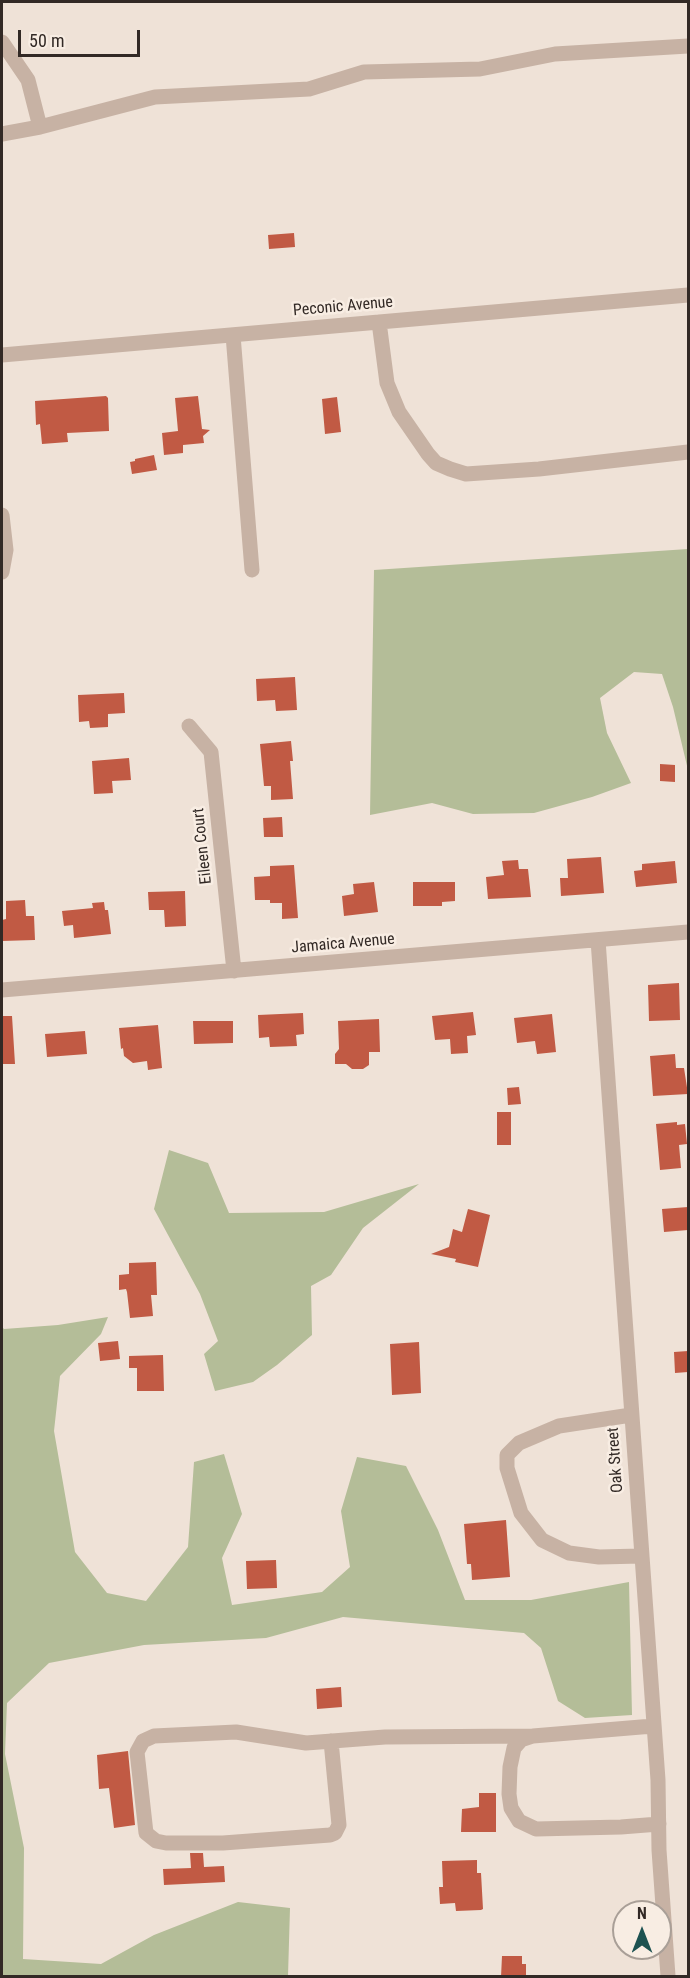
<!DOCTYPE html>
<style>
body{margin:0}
#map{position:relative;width:690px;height:1978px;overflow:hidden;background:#efe2d7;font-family:"Roboto Condensed",sans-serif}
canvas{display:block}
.frame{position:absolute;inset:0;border:3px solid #322925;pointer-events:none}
.north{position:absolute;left:612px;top:1900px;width:60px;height:60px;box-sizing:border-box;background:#f8ede3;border:2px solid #a99f97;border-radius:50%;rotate:0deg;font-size:16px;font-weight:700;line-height:24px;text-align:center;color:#322925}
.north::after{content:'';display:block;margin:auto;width:21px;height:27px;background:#1d5251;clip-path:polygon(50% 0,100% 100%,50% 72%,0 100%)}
.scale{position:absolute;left:18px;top:30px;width:122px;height:27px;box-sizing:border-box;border:3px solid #322925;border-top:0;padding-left:8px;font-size:18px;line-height:21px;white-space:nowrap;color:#322925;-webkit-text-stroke:4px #f8ede3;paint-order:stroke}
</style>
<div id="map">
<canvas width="690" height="1978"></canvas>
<div class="frame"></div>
<div class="north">N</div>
<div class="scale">50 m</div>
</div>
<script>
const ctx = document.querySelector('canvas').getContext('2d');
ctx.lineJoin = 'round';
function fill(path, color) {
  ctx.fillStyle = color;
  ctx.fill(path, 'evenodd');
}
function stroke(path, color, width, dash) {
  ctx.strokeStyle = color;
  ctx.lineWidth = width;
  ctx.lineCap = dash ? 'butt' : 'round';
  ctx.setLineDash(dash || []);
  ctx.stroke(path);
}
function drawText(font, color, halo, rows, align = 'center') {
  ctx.font = font + ' "Roboto Condensed",sans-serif';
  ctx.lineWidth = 5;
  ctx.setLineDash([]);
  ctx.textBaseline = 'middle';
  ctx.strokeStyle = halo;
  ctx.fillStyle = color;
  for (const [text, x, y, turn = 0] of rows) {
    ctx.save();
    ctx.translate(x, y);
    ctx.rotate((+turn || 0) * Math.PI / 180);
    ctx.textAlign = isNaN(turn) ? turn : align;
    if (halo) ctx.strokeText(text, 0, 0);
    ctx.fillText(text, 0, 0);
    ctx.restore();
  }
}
fill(new Path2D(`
 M688,549V770L673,707L662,674L634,672L600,698L607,733L631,783L592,797L534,813L473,814L432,803L370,815L374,570Z
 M169,1150L208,1163L229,1213L324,1212L419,1184L363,1228L331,1275L311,1286L312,1335L277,1365L253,1382L215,1391L204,1354L218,1341L200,1294L154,1209Z
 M108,1317L101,1334L60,1376L54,1431L75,1552L107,1593L146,1601L188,1547L194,1462L224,1454L242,1514L222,1558L232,1605L322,1592L350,1567L341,1511L357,1457L406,1466L438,1530L465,1600H531L629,1582L632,1715L585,1718L558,1701L541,1648L524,1633L343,1617L266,1638L144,1645L49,1663L7,1703L5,1754L24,1848L23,1959L101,1964L154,1935L238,1902L290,1908L288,1976H2V1327L4,1329L58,1325Z`), '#b4bd98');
fill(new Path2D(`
 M294,233L295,247L269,249L268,235Z
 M106,396L108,398L109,431L67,433L68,442L42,444L40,424L36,425L35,401Z
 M198,396L202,429L210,430L203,436L204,443L183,445V453L164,455L162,433L178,431L175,398Z
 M337,397L341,432L325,434L322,399Z
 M154,455L157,470L132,474L130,462L135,461V459Z
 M295,677L297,710L276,711L275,700L257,701L256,679Z
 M124,693L125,713L108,714V727L90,728L89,721L79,722L78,695Z
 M291,741L293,761H290L293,799L271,800V786H264L260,744Z
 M129,758L131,780L112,781L113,793L94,794L92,761Z
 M660,764L675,765V782L660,781Z
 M282,817L283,837H264L263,818Z
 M601,857L604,893L561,896L560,878H568L567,859Z
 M518,860L519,869H528L531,897L488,899L486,877L504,875L502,861Z
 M675,861L677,883L636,887L634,871L642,870V864Z
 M294,865L298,918L282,919V903H270V900H255L254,877L270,876V866Z
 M374,882L378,912L344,916L342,896L354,894L353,884Z
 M413,882H455V901L442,902V906H413Z
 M185,891L186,926L165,927L164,910H149L148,892Z
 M25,900L26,916H34L35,940L2,941V920L6,919V901Z
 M104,902L105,910H108L111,934L74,938L73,925L64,926L62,911L93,908L92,903Z
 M679,983L680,1020L649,1021L648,985Z
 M473,1012L476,1035L467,1036L468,1053L451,1054L450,1039L435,1040L432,1016Z
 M303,1013L304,1034L296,1035L297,1046L270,1047L269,1037L259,1038L258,1015Z
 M552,1014L556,1052L537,1054L535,1041L517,1043L514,1018Z
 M2,1016H12L15,1064H2Z
 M379,1019L380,1052H369V1065L363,1069H352L346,1064H335V1054L339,1049L338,1021Z
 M193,1021H233V1043L194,1044Z
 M158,1025L162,1068L148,1070L147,1061L133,1063L124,1056L123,1048L121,1049L119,1028Z
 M85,1031L87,1054L47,1057L45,1034Z
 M675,1054L676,1068H684L688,1094L653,1096L650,1056Z
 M519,1087L521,1104L508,1105L507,1088Z
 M497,1112H511V1145H497Z
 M677,1122V1125L685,1124L687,1144L679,1145L681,1168L660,1170L656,1124Z
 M688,1207V1230L664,1232L662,1209Z
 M468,1209L490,1215L478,1267L455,1262L456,1259L431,1254L449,1247L453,1229L462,1232Z
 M156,1262L157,1295H151L153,1316L130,1318L127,1292L126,1289L119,1290V1275L129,1274V1263Z
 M118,1341L120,1359L100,1361L98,1343Z
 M419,1342L421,1393L392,1395L390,1344Z
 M688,1351V1372L675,1373L674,1352Z
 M163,1355L164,1391H137V1368H129V1356Z
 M506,1520L510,1577L472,1580L471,1564H467L464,1524Z
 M276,1560L277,1588L247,1589L246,1561Z
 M341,1687L342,1707L317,1709L316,1689Z
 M128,1751L135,1825L114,1828L109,1788L99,1789L97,1755Z
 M479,1793H496V1832H461L462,1809L479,1807Z
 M190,1853H203L204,1867L224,1866L225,1882L164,1885L163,1869L191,1868Z
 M477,1860V1873H481L483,1909L481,1910L456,1911L455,1903L440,1904L439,1887H443L442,1861Z
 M502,1956H522V1964H526V1977H501Z`), '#c15a44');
stroke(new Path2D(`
 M2,42L28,80L40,127
 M2,134L40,127L155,97L309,89L364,72L480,69L555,54L688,46
 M379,322L387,383L399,412L428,454L436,463L450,469L466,474L539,469L688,452
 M233,335L252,570
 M2,355L688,295
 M2,515L6,550L2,572
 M189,726L211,752L234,971
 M598,940L658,1780L659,1850L668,1976
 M2,990L688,932
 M631,1415L559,1426L519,1443L507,1455V1468L521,1513L542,1540L569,1553L599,1557L641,1556
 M653,1726L533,1736L521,1740L514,1748L510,1767L509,1794L511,1808L519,1821L536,1829L621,1827L659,1824
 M331,1741L339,1825L335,1833L330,1835L223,1843H166L156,1841L146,1833L137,1752L143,1741L154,1736L236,1732L306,1743L385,1737L533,1736`), '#c7b2a4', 15);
drawText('16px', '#322925', '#f8ede3', [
 ["Peconic Avenue",343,307,-5],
 ["Eileen Court",203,846,-96],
 ["Jamaica Avenue",343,944,-5],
 ["Oak Street",616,1460,-94]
]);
</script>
